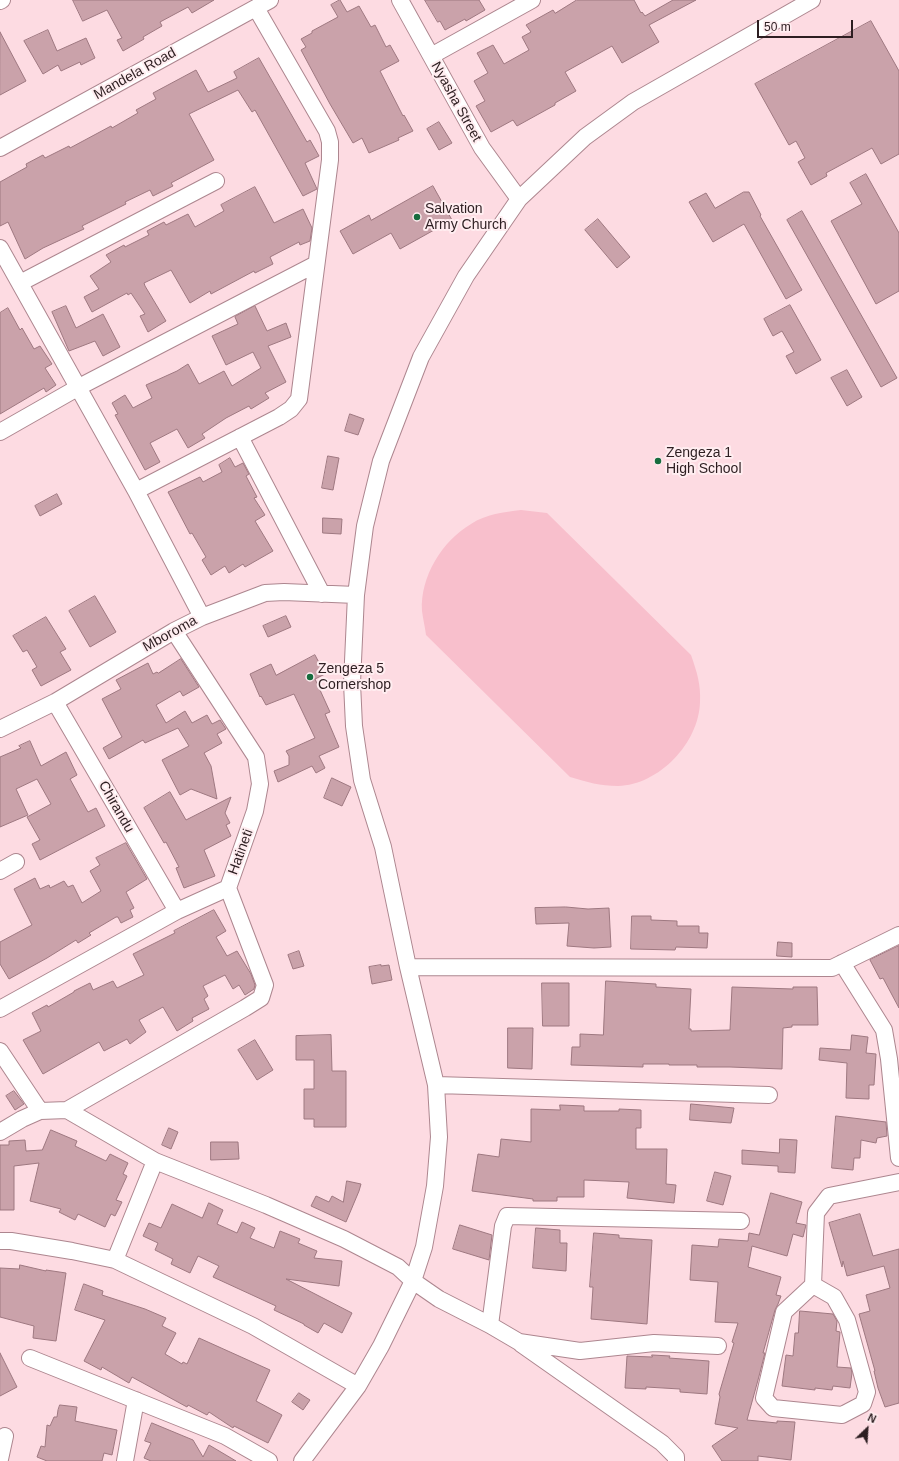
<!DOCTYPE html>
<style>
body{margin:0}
#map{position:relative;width:899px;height:1461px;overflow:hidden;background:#fddbe2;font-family:Helvetica,sans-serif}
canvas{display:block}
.north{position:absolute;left:847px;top:1409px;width:40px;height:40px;-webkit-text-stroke:3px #ffedf0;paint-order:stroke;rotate:25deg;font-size:11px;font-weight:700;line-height:16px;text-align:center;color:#2d1e21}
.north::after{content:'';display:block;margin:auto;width:14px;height:18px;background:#2d1e21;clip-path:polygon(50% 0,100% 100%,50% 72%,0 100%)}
.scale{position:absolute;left:757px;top:20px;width:96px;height:18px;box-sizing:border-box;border:2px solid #2d1e21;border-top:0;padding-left:5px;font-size:12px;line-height:14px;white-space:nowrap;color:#2d1e21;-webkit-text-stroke:3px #ffedf0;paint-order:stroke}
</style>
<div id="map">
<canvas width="899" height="1461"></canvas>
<div class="north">N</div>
<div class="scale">50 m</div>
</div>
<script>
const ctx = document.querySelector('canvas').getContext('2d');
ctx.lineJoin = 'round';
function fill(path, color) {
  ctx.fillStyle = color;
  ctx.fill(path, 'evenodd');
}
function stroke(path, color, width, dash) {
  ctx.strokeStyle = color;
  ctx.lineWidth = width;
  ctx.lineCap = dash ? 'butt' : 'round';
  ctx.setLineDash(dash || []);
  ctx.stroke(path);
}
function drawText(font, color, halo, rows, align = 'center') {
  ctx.font = font + ' Helvetica,sans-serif';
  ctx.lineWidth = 4;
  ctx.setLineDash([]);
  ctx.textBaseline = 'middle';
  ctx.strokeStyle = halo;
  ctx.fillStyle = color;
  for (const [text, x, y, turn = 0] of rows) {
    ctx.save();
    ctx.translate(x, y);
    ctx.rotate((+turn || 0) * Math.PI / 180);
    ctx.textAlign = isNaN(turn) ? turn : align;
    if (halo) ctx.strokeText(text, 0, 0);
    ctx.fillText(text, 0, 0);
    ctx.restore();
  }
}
fill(new Path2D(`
 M521,510L547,513L691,655C697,672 701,685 700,702C699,743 659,785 618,786C600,786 587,782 570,777L426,635C425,627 423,619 422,611C420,577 442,541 471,524C486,514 504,512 521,510Z`), '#f8bfcc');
const building = new Path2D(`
 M73,0H214L192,13L188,7L160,22L162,26L143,37L144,39L123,51L117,40L122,38L107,10L83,21Z
 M340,0L347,12L359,6L371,27L375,25L386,47L390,45L399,61L380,71L403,116L404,115L413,131L398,138L399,140L369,153L362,138L353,143L330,104L301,50L306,47L301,39L312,33V31L338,17L331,5Z
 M425,0H479L485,10L466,21L465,19L445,30L440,21L438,22Z
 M577,0H634L641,13L642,12L645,16L673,0H696L649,25L659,42L622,63L612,46L565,72L576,91L555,103V105L517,126L513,120L491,132L476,106L485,101L474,81L488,73L477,53L493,45L504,64L529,50L522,37L531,32L526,25L553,10L555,13Z
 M871,21L899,71V154L881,164L872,148L826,173L827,176L811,185L798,162L805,158L796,141L789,145L755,84Z
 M48,30L57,51L86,38L95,58L81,65L80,62L61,71L58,65L43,74L24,41Z
 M0,32L26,81L0,95Z
 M259,58L307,142L310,140L319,156L305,163L317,189L303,196L255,110L252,112L238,90L189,114L214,160L171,183L173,186L153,196L150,190L125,202L126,204L82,226L84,229L43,248L25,259L8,222L0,226V182L27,167L26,164L43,155L45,158L69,146L70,148L111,126L112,128L138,113L136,110L156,99L153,93L196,70L208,92L237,78L234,72Z
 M439,122L452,143L439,150L427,129Z
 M866,174L899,233V291L876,304L831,221L862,204L850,183Z
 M433,186L452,220L400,249L391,233L353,254L340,231L369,215L371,220Z
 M255,187L274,223L303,209L312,228L310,241L300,245L299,242L270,257L273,264L255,273L254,271L211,294L210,291L190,303L171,270L144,283L145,286L166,321L148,332L140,316L145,314L131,293L128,295L127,293L92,312L84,297L99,289L90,276L111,262L106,255L124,245L125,247L149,235L147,231L164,222L166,225L188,214L195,227L224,211L221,205Z
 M744,192H749L761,215L760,216L802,290L786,299L744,224L713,242L689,202L706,193L715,208Z
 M802,211L897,378L881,387L787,220Z
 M598,219L630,257L617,268L585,230Z
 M790,305L821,360L796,374L786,356L794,352L782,331L773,336L764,319Z
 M66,306L76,328L103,314L120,347L103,356L95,341L69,351L52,312Z
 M255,306L267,331L286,323L291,337L268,346L286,382L265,393L269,398L251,409L249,406L226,418L202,434L205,438L188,448L177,429L150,443L160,462L145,470L115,415L118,414L112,403L125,395L133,408L152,398L146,385L177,371L188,364L199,384L224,371L232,386L261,368L253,352L226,365L212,336L238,324L235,317Z
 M8,308L20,330L22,328L34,349L40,346L52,364L45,368L56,385L46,392L44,388L0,414V313Z
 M847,370L862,397L847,406L831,378Z
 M350,414L364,419L358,435L345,431Z
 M328,456L339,458L333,490L322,488Z
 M230,458L235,467L243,463L249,474L246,476L257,497L254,498L265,515L255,521L273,551L245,567L243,564L229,573L225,566L211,575L202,560L206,557L192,533L190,534L168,492L200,477L203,482L222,472L219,465Z
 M57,494L62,504L40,516L35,506Z
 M323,518L342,519L341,534L323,533Z
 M95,596L116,632L90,647L69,611Z
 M286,616L291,627L268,637L263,626Z
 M46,617L66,649L60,652L71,670L41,686L32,670L37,667L27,650L23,652L13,636Z
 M315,655L325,674L315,679L330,712L325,714L339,747L319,756L325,768L316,773L312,766L278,782L274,771L289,765V756L286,751L315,738L294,694L266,705L261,696L260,697L250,674L271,664L276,675Z
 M181,659L199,687L183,696L180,691L156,705L166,723L185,711L192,723L207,715L212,724L220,720L226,729L217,734L222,743L204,753L211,766L217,799L191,789L180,795L162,760L189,746L178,728L145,743L143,740L109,759L103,748L122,737L102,699L121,689L116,680L148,663L153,674L157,672L158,673Z
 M30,741L41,766L66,752L77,775L70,779L88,812L96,808L105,826L40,860L32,844L40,840L27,817L51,804L37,779L16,789L28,815L0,827V757L21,748L19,746Z
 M332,778L351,787L342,806L324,798Z
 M170,792L186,820L231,797L225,813L230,823L226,825L231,836L204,850L215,876L184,888L176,868L179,867L166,842L164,843L144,808Z
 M126,843L147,879L126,892L134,908L130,910L133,917L121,923L118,917H116L89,933L91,935L78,943L76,940L47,958L9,979L0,964V942L32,925L14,889L35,878L40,889L49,885L50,888L64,881L68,887L73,885L82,903L101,891L90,871L100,865L96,858Z
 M566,907L588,909L609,908L611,947L594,948L567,946L569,923L536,924L535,908Z
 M214,910L226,931L216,937L227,956L237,951L251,974L255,985L254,989L245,995L239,985L233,989L225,975L203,986L208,996L204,999L209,1009L192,1018L193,1021L177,1031L163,1007L139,1020L146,1032L130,1044L127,1039L104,1051L99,1042L43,1074L23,1040L41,1031L32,1013L47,1005L48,1007L74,992V991L90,983L93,990L113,981L117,988L144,975L133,954L175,933L174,931Z
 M632,916H651V920L677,921V926H699V933H708L707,948L676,947L675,950L631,949Z
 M778,942L792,943V957L777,956Z
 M899,946V1008L883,978L880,979L870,960Z
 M299,951L304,966L293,969L288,955Z
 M381,965V966L389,965L392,980L372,984L369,967Z
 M606,981L656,984V987L691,989L689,1029H691V1031L730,1030L732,987L793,989V987H817L818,1025H792V1027L783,1028L782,1069L730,1067H697V1065H669V1064H643V1067L571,1065L572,1047H580V1034L603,1035Z
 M542,983H569V1026H543Z
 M508,1028H533L532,1069L508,1068Z
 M331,1035L332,1071H346V1127H314V1119H304V1089H314V1060H296V1036Z
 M852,1035L868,1037L866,1053L876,1054L874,1085H869V1099L846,1098L847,1063L819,1060L820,1048L850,1050Z
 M255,1040L273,1070L257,1080L238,1050Z
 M14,1091L24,1104L15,1110L6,1096Z
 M691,1104L734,1108L731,1123L690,1120Z
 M560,1105L584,1106V1111H619V1109L641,1110V1128H636V1149H667L666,1184L676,1185L674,1203L627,1198L629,1182L584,1180V1197H557V1201H533V1199L472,1191L478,1154L499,1157L501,1139L531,1142V1109L560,1110Z
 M836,1116L886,1122L887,1136L877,1138L876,1143L861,1140L860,1158H854L853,1170L832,1168Z
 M169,1128L178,1132L171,1149L162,1145Z
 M51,1130L77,1141L75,1146L106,1161L110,1154L128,1163L123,1174L127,1176L116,1200L122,1202L115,1216L111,1214L105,1227L78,1214L75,1220L59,1212L61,1209L30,1201L39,1163L14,1166V1210H0V1145H9V1141L25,1140L26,1151L42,1150Z
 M780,1139L797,1140L795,1173L778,1172V1166L742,1164V1150L779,1153Z
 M211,1142H238L239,1159L211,1160Z
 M715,1172L731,1176L723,1205L707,1201Z
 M347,1181L361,1184L359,1191L346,1222L311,1206L316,1196L329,1202L332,1196L343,1202Z
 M771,1193L802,1202L796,1223L806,1225L803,1237L793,1234L787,1256L752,1246L748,1267L781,1277L776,1295L781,1296L778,1304L775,1310L763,1353H765L758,1380L747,1420L777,1423V1421L795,1422L791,1460L758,1456V1461H722L712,1446L738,1428L715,1424L720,1397L719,1394L734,1343L732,1342L738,1323L715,1322L718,1282L690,1280L692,1245L718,1247L719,1239L748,1241L749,1233L759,1235Z
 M209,1203L223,1210L217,1224L237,1233L242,1222L255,1228L250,1238L274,1248L280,1231L300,1239L298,1243L317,1251L314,1258L342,1261L339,1286L286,1279L352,1313L342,1333L324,1323L318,1333L304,1325V1324L274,1310L276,1306L213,1277L219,1266L198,1256L190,1273L171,1264L173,1259L155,1250L158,1243L143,1236L149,1223L161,1228L172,1204L202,1218Z
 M860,1214L873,1256L899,1249V1403L885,1407L878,1388L874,1371H875L859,1314L870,1311L866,1295L890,1288L884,1266L847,1276L843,1261L842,1267L829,1223Z
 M460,1225L492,1235L489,1260L453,1249Z
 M536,1228L560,1230V1243H567L566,1271L533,1268Z
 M594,1233L619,1235V1238L652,1240L647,1324L591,1319L593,1287H590Z
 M20,1265L46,1271V1270L66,1273L56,1341L33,1338L34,1326L0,1317V1268L19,1269Z
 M84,1284L103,1291L102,1295L145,1309L166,1318L162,1326L176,1333L165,1354L182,1364L183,1362L187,1364L199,1338L270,1370L256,1401L282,1415L268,1443L234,1426L233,1428L209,1412L207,1415L188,1405L187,1407L132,1377L129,1383L102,1367L101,1370L84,1361L105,1320L75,1310Z
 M800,1311L833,1314L837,1321L836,1331L840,1332L837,1367L851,1368L852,1373L850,1388L833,1386L832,1390L815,1388V1390L782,1386L786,1355L793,1356L795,1333H798Z
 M0,1353L17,1387L0,1396Z
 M652,1355L670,1356L669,1358L709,1361L707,1394L680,1392V1389L646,1387V1389L625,1388L627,1356L652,1357Z
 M299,1393L310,1400L303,1410L292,1402Z
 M60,1405L77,1407L75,1421L117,1430L112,1455L104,1453L102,1461H47L37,1457L41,1446L45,1447L47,1425L50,1426L54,1417H57L58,1410Z
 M152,1423L193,1440L203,1457L209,1445L236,1461H151L144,1458L151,1443L145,1441Z`);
fill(building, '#caa2aa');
stroke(building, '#9e7880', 1);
const minor = new Path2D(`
 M400,0L482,148L519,199
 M0,1L2,0
 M431,56L532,0
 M0,148L270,0
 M0,248L136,491L202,617
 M20,283L216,181
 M0,432L79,387L316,264
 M240,437L322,594
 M136,491L279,417L291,409L299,399L330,160V142L327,131L256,8
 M55,702L177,911
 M0,729L55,702L174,631L202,617L265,593L284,592L356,595
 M0,871L16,862
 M842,963L884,1030L889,1059L899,1158
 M408,967L832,968L899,935
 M0,1009L177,911L228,888L255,811L260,784L256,757L174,631
 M0,1051L40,1111
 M436,1085L769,1095
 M67,1110L245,1008L261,998L265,985L228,888
 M0,1132L22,1119L40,1111L67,1110L155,1161L266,1205L344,1239L398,1267L413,1281L439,1299L490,1325L519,1342L580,1351L654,1343L718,1346
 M0,1241H11L72,1251L115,1260L253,1326L358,1386
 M115,1260L155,1161
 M813,1285L834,1297L847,1320L867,1392L863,1404L842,1415L773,1408L764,1398L784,1312L813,1285L816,1213L829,1196L899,1182
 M490,1325L503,1226L507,1216L741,1221
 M521,1344L662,1443L676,1457V1461
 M30,1358L225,1436L269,1461
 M0,1459L5,1436
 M125,1461L136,1400
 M302,1461L358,1386L381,1346L413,1281L424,1247L435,1186L439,1137L436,1085L408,967L383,847L362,780L354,726L352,683L356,595L365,526L381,461L421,357L466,276L519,199L585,137L633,102L812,0`);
stroke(minor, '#ad868f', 18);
stroke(minor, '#fff', 16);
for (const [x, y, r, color] of [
 [417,217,4,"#176c3e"],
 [658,461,4,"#176c3e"],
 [310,677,4,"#176c3e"]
]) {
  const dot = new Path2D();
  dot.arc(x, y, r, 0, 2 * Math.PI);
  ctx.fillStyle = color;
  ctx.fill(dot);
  stroke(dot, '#ffedf0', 1.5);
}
drawText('14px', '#2d1e21', '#ffedf0', [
 ["Mandela Road",135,74,-29],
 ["Nyasha Street",456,102,61],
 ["Mboroma",170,634,-29],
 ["Chirandu",116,807,60],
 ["Hatineti",241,852,-70]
]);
drawText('14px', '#2d1e21', '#ffedf0', [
 ["Salvation",425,209],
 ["Army Church",425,225],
 ["Zengeza 1",666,453],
 ["High School",666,469],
 ["Zengeza 5",318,669],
 ["Cornershop",318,685]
], 'left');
</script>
